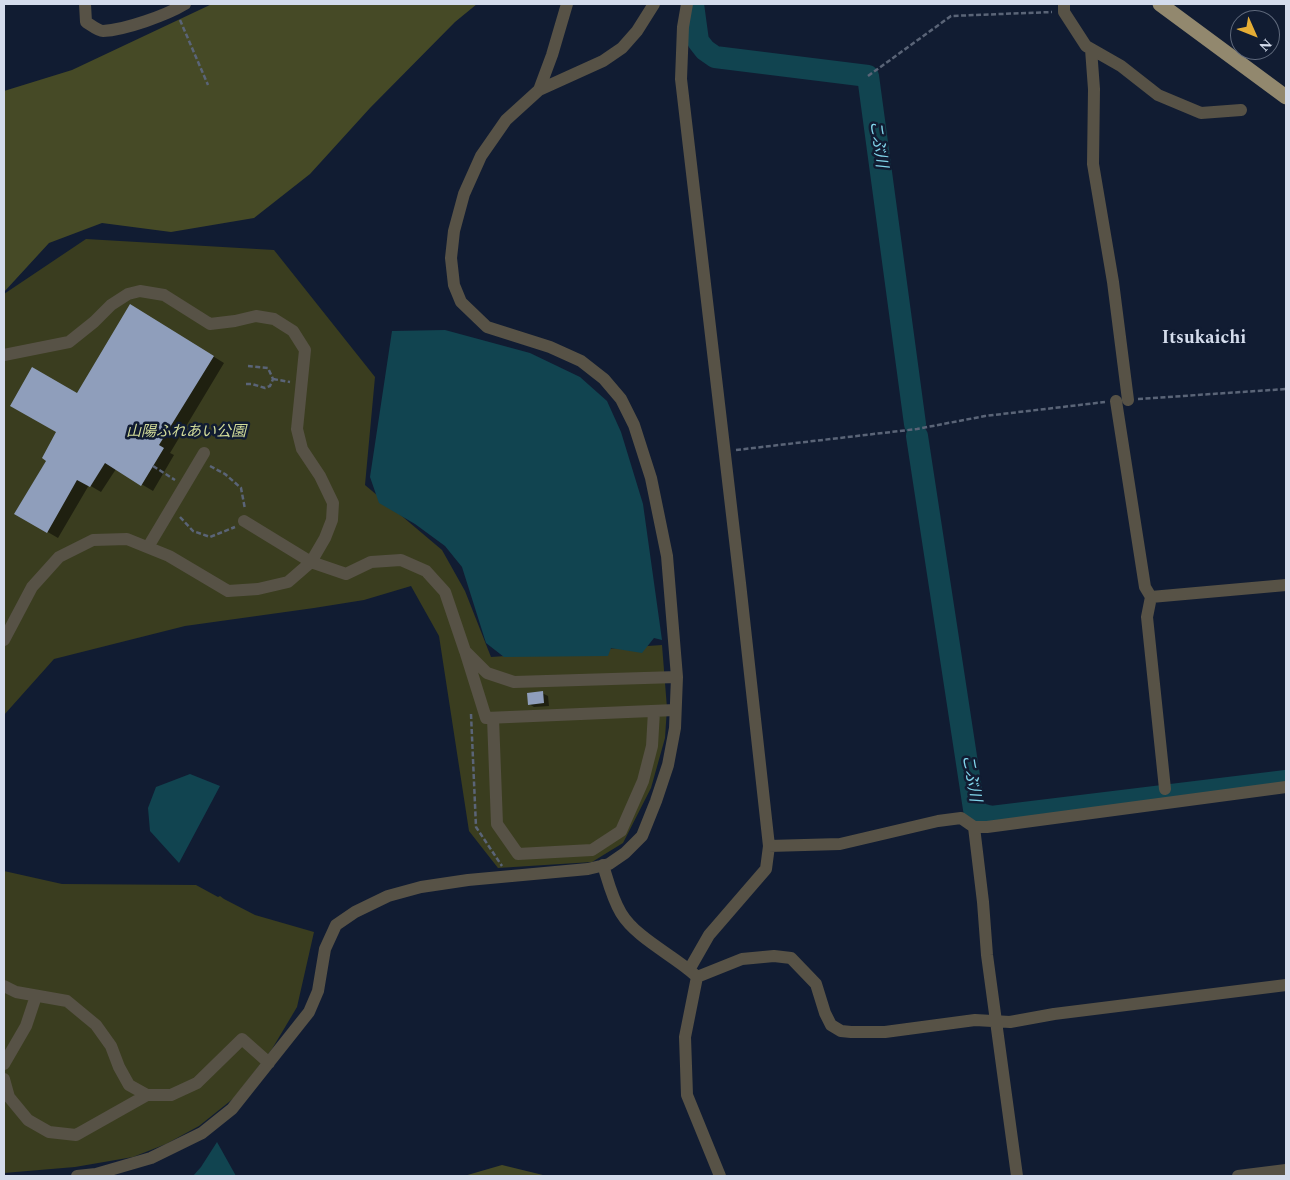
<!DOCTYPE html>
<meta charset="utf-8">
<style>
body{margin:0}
#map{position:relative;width:1290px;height:1180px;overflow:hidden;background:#111c32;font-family:Spectral,serif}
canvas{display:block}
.frame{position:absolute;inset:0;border:5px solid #d4dcec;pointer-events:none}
.north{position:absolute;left:1230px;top:10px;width:50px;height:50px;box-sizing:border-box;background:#111c32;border:1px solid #5f697c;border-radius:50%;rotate:134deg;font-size:14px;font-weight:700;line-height:20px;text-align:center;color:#d4dcec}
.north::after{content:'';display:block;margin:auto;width:18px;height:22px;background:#e5ad35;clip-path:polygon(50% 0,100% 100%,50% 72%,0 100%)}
</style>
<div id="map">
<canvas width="1290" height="1180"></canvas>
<div class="frame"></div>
<div class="north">N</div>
</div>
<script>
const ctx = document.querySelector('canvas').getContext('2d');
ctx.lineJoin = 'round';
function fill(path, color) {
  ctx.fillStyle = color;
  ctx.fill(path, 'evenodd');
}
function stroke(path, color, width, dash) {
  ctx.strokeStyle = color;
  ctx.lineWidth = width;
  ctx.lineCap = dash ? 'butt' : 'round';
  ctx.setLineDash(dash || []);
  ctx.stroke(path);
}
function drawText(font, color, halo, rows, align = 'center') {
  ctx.font = font + ' Spectral,"Noto Sans JP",serif';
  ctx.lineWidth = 5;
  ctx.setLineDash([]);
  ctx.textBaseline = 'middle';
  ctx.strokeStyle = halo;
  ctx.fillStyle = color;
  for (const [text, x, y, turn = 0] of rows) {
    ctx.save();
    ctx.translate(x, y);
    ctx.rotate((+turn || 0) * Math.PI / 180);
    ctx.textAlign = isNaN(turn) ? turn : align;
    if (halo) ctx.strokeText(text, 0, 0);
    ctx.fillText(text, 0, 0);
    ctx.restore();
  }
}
fill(new Path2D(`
 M86,239L274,250L375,377L365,485L442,550L465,591L491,657L662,645L667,708L665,738L651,788L623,843L592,862L498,868L469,831L439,636L411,586L364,600L314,608L185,626L54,659L4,715V294Z
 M4,871L62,884L196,885L218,897L220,896L224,899L255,915L314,932L297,1007L272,1049L234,1098L199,1126L166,1144L133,1157L75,1167L4,1173Z`), '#3a3d1f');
fill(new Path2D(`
 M212,4H477L455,22L370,108L310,174L254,218L171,232L102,223L49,243L4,292V91L72,70Z
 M502,1165L547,1176H464Z`), '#464a26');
fill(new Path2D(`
 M445,330L530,353L580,377L607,401L621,432L643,504L662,640L654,638L642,653L611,648L608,656L504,657L486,643L462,567L445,546L415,524L379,503L370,477L392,331Z
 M190,774L220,786L179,863L150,831L148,808L156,787Z
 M217,1142L236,1176H193L201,1167Z`), '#114450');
fill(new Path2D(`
 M141,312L224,363L170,453L174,455L153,491L116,469L101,492L89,485L58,538L15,513L47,460L57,432L77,395Z
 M542,693L548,696L549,706L534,707L529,704Z`), '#0007');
stroke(new Path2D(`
 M693,4L698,41L705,50L715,57L868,76L915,424
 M917,436L974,809L981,814L991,817L1286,781`), '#114450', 22);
fill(new Path2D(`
 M130,304L214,356L159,445L164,448L141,486L105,463L90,487L77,480L47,533L14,514L46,461L42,458L56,432L10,406L32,367L77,393Z
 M543,691L544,703L528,705L527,693Z`), '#8f9ebb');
stroke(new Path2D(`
 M180,20L208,85
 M868,76L951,16L1052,12
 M273,379L290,382
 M246,384H252L265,388L270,386L273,379L268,368L248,366
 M1138,399L1286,389
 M736,450L917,429L985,416L1105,402
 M153,466L175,480
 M210,466L225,474L241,488L245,509
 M180,517L193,531L210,537L235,527
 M471,714L476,827L502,866`), '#5a6477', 2.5, [5, 2.5]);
stroke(new Path2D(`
 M85,4L86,22C91,25 98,31 103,31C125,30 167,15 185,4
 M687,4L683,27L681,79L740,583L769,846L766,869L709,935L689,970
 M1064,4V12L1086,46L1121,66L1158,95L1201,113L1241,110
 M1091,49L1094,89L1093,164L1113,282L1128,400
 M539,90L552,55L567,4
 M4,355L69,342L94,322L111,305L128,294L140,291L164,295L210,324L235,321L256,316L274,319L293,331L305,350L297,429L302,449L320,476L333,503L332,520L325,538L311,562L288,582L258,589L228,591L169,556L127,539L93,540L59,557L32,587L4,640
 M1116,401L1145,587L1151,597L1147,617L1165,789
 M244,521L311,562L346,574L371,562L401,560L426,571L445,592L465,651L487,673L514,682L677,677
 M148,547L204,453
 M1151,597L1286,585
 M466,654L486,718L675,710
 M493,718L497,824L518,854L592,850L621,831L643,781L652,746L654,711
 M974,827L983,902L987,955L1017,1176
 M769,846L840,844L938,821L961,818L974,827H987L1286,787
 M603,865C608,881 612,898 621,913C636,938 673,955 695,975
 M697,977L742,959L774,956L791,958L816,984L825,1013L831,1025L841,1031L851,1032H885L975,1020L1010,1022L1054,1014L1286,985
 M697,977L685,1037L687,1095L720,1176
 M4,986L16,992L67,1001L96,1025L111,1046L119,1067L129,1085L147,1095H171L197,1083L242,1039L269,1063
 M4,1064L26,1026L36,996
 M4,1079L9,1097L28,1120L49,1132L76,1135L147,1095
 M77,1176L96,1174L151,1158L202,1133L232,1109L309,1012L318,991L325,949L336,925L355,912L388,896L421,887L468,880L588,869L609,864L625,853L642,836L656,801L668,765L675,728L677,677L667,556L651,478L634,425L621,399L604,379L581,361L550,347L487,327L461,302L454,285L451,258L454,231L464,194L481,156L506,120L539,90L603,61L622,48L637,31L654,4
 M1238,1176L1286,1170`), '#575246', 12);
stroke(new Path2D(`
 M1160,4L1286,97`), '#92886e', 15);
drawText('italic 15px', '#d2db99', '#111c32', [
 ["山陽ふれあい公園",186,433]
]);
drawText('italic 16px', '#81d4ea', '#111c32', [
 ["こぶ川",877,144,82],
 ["こぶ川",970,778,80]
]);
drawText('bold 18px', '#d4dcec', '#111c32', [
 ["Itsukaichi",1204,339]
]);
</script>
